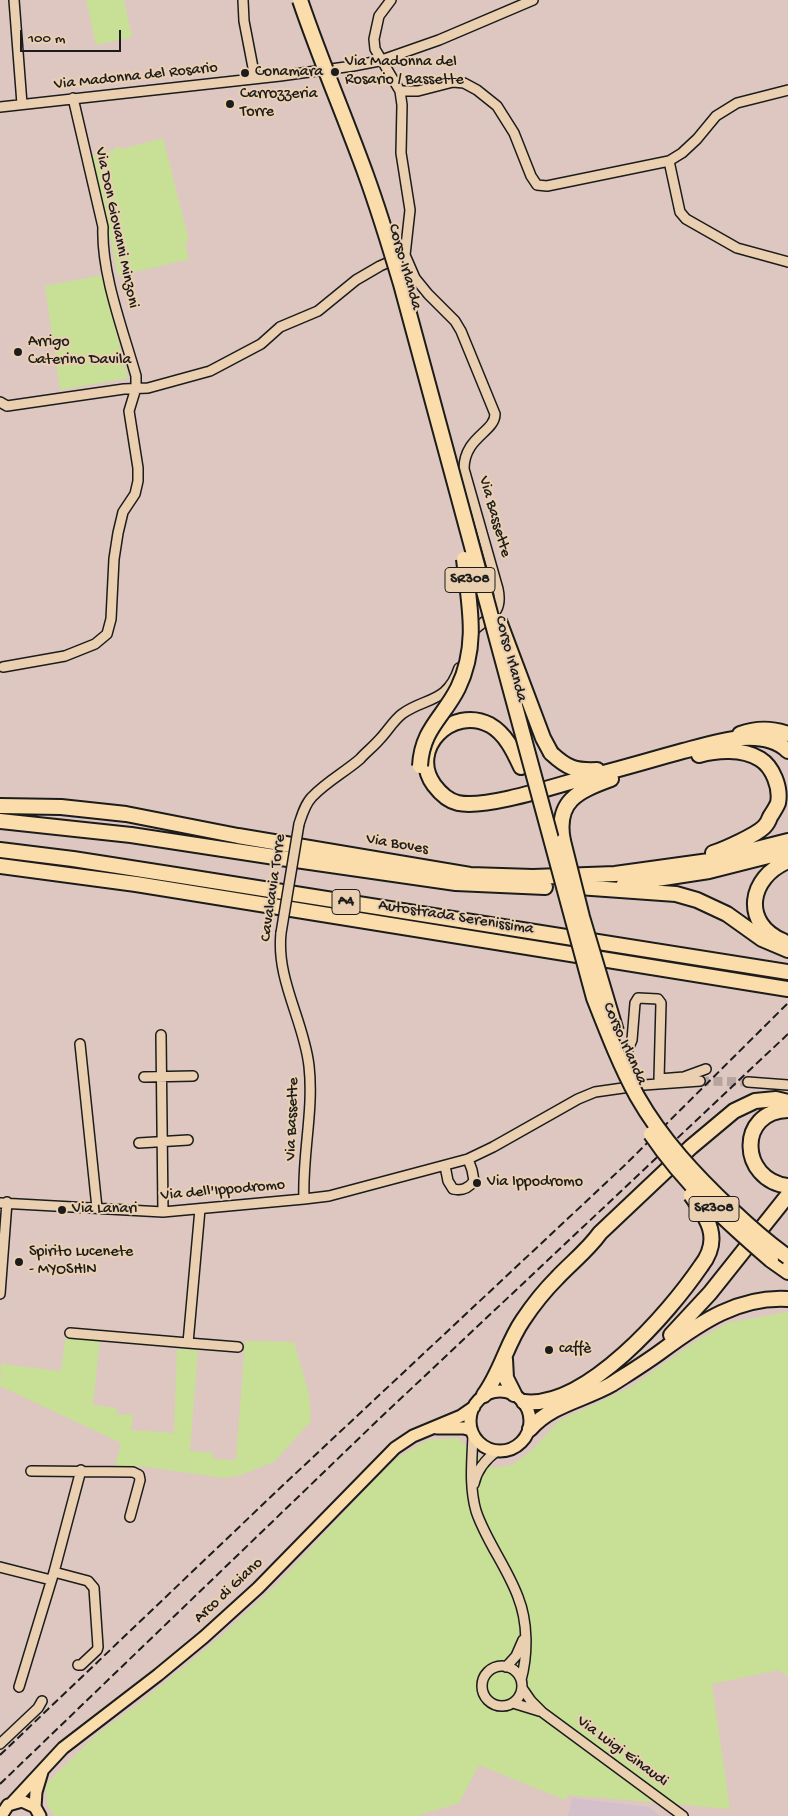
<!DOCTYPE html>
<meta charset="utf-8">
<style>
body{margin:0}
#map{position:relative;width:788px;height:1816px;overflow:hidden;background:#ddc7c0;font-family:"Gochi Hand",sans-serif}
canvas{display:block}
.scale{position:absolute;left:20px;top:30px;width:101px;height:22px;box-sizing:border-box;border:2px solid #1c1c1c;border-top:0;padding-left:6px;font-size:15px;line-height:18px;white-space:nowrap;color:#1c1c1c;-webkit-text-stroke:4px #ead0b1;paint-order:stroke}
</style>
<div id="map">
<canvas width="788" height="1816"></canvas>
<div class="scale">100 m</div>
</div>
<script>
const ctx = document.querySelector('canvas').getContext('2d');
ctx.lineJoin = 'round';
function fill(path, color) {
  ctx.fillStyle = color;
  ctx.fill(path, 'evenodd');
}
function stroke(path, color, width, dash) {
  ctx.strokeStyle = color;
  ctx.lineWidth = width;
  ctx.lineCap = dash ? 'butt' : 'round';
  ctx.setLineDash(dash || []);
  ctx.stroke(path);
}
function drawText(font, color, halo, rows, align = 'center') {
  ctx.font = font + ' "Gochi Hand",sans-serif';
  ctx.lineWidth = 4;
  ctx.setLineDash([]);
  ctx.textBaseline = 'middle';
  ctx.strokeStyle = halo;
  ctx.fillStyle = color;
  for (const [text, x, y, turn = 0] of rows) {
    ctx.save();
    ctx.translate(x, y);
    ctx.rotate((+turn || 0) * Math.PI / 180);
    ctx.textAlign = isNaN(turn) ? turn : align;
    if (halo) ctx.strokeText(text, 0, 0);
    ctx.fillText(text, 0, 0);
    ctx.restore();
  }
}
fill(new Path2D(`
 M572,1798L649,1807L660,1816H568Z`), '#d4c0ca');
fill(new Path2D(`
 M86,0H124L132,37L96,45Z
 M163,138L189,241L185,242L189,259L118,276L111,242L90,156L115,150L116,146L122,149Z
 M102,275L128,378L60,390L45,286Z
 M788,1312V1676L778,1670L712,1684L730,1809L568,1795L565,1800L479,1765L459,1803L416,1816H54L47,1804L46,1784L98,1733L138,1704L219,1638L277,1584L366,1489L397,1458L428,1440L457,1438L493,1468L512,1465L532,1450L560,1420L631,1387L693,1343L727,1323Z
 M66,1336L100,1339L93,1405L117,1408L116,1414L133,1415L131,1430L174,1433L177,1349L198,1350L190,1451L213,1453V1459L236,1460L245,1341L294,1342L309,1394L311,1421L274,1462L241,1475L224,1478L147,1467L115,1466L121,1443L0,1386L1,1364L61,1371Z`), '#c7e096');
stroke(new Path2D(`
 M700,1081L748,1082`), '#b6a59f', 9, [9, 4.5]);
const minor = new Path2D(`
 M14,0L22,104
 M243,0L244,21L255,78
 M391,0L379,16L374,39L375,49L400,91L402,105L401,153L410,210L405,255L415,278L428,294L455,321L461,331L495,414C495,432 464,437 464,469L498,589C504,617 485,617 470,634
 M400,91H418L453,82L464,83L477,90L497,106L514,133L531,176L537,185L547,186L669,161L682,153L697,139L716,116L737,103L788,90
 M0,107L280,76L353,66L379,61L439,40L533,0
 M669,161L680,212L686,219L737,248L788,262
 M0,402L7,406L124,389L148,388L210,371L261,344L280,327L318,311L356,280L380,266L398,258
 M3,667L65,656L95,644L107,634L111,619L114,559L118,533L123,512L135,494L138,481V468L129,411L136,388V376C123,330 101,273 103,227L73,98
 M299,824C302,815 305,804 312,797C326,782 345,772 360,759C366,752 373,747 379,740C387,732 393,721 402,714C425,697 447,704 459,668
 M281,933C276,980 304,1021 309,1066C314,1111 302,1155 304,1199
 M161,1035L163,1212
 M80,1044L97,1208
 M621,1066L632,1040L635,1003L638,998L658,999L661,1003L659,1079L684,1077L706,1069
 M144,1077L193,1076
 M748,1082L788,1085
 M139,1143L188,1140
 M445,1166L448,1181L453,1189C462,1191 468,1189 474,1181L472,1170L468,1159
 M0,1203L163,1212L304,1199L329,1196L468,1159L493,1147L578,1099L595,1092L644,1085L700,1081
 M0,1294L7,1202
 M70,1333L188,1343L200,1209
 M188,1343L238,1347
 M473,1435C472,1461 469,1486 476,1511C486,1541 507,1567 518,1597C528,1622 528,1654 521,1680
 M31,1471L133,1472L139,1475L140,1480L130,1517
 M474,1484C477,1470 486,1459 497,1451
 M0,1567L51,1580
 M54,1572L88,1581L94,1588L98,1647L97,1650L81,1665H78
 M482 1686a20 20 0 1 1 40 0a20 20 0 1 1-40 0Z
 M506,1667L516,1656L523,1640
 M19,1687L54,1572L81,1470
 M522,1688L531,1701L542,1712L683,1816
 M513,1703L539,1711
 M0,1744L38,1708L42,1701`);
const major = new Path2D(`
 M470 1421a30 30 0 1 1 60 0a30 30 0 1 1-60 0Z
 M437,1428H464L471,1430
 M12,1803L63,1748L158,1675L204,1637L258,1588L395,1448L413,1436L461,1416L474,1407
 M35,1807L36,1792L42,1772
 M1,1816L8,1805L22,1801L35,1807L40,1816`);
const highway = new Path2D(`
 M740,734C757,728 771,728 788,734
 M551,753C567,768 575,771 597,770
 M699,755C717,750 742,748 760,759C773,767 781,788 778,803C776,808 773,812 770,817C769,820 767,824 764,827C756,835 725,849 713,853
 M521,767C514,752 506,734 490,725C452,705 408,749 434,785C440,793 449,801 458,803C486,809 555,786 584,778C617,770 650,760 683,751C702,746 722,740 742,738C758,737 776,739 788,751
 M0,806L61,807L126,814L238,836L470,875L533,877L615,874L709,861L788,841
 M0,821L131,835L288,859
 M563,841C555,801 578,791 611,779
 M0,850L73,859L169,874L788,972
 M296,860L456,883L545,887
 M0,866L136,884L788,989
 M624,884L709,871L788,851
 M578,887L676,894L697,900L727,914L762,939L788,950
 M783,941C741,923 749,877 788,861
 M788,1110C737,1111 739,1180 788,1186
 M771,1260L788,1272
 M671,1335L710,1293L788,1195
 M505,1359L506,1378L514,1394
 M484,1395C501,1372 507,1343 523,1320C533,1305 545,1290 557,1278C571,1263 588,1250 600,1233L691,1147L734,1111L755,1101L776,1099L788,1102
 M524,1402C586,1409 669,1313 701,1266
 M530,1429C552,1404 584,1400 612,1384C629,1373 647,1362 663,1350C701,1322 739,1296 788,1299`);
stroke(minor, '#1c1c1c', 12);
stroke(major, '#1c1c1c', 15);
stroke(highway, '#1c1c1c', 18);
stroke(minor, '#ead0b1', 9);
stroke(major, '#fbddab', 11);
stroke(highway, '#fbddab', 14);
stroke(new Path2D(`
 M0,1755L279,1489L625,1165L788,1003
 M0,1784L378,1420L788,1034`), '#1c1c1c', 2, [8, 4]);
const minorBridge = new Path2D(`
 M281,933L299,824`);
const highwayBridge = new Path2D(`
 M300,0C320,59 345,117 366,175C379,211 390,247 401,284L594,998C607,1031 620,1065 637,1096C662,1140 696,1176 732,1210C750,1227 768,1243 788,1257
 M499,621L543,738L551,753
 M420,766C422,729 443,718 458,688C479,645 469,604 464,559
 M563,841L582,917L616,1031
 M651,1134C684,1183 727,1222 771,1260
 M691,1195C708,1219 722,1239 701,1266`);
stroke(minorBridge, '#1c1c1c', 12, []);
stroke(highwayBridge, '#1c1c1c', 18, []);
stroke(minorBridge, '#ead0b1', 9);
stroke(highwayBridge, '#fbddab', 14);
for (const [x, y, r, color] of [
 [335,72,5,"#1c1c1c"],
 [245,73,5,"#1c1c1c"],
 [230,104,5,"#1c1c1c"],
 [18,352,5,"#1c1c1c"],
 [477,1183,5,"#1c1c1c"],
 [62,1210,5,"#1c1c1c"],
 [19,1262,5,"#1c1c1c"],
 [549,1350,5,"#1c1c1c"]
]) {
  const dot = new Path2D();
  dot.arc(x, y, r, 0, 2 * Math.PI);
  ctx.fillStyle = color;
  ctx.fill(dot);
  stroke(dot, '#ead0b1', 2);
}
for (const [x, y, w] of [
 [470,580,50],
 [346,902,28],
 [714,1209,50]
]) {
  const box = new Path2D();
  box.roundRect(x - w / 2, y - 12.5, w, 25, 4);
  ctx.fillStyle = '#ead0b1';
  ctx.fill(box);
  stroke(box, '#1c1c1c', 1);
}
drawText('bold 15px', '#1c1c1c', null, [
 ["SR308",470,580],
 ["A4",346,902],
 ["SR308",714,1209]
]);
drawText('16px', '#1c1c1c', '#ead0b1', [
 ["Via Madonna del",345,63],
 ["Rosario / Bassette",345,81],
 ["Conamara",255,73],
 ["Carrozzeria",240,95],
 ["Torre",240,113],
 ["Arrigo",28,343],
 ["Caterino Davila",28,361],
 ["Via Ippodromo",487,1183],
 ["Via Lanari",72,1210],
 ["Spirito Lucenete",29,1253],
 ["- MYOSHIN",29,1271],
 ["caffè",559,1350]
], 'left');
drawText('16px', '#1c1c1c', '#ead0b1', [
 ["Via Madonna del Rosario",136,77,-6],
 ["Via Don Giovanni Minzoni",116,228,78],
 ["Corso Irlanda",404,267,74],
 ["Via Bassette",494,517,74],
 ["Corso Irlanda",510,659,75],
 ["Via Boves",397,845,10],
 ["Cavalcavia Torre",274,888,-82],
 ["Autostrada Serenissima",456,918,9],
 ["Corso Irlanda",624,1044,66],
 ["Via Bassette",293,1119,-88],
 ["Via dell'Ippodromo",223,1191,-5],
 ["Arco di Giano",229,1591,-43],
 ["Via Luigi Einaudi",622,1752,36]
]);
</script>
